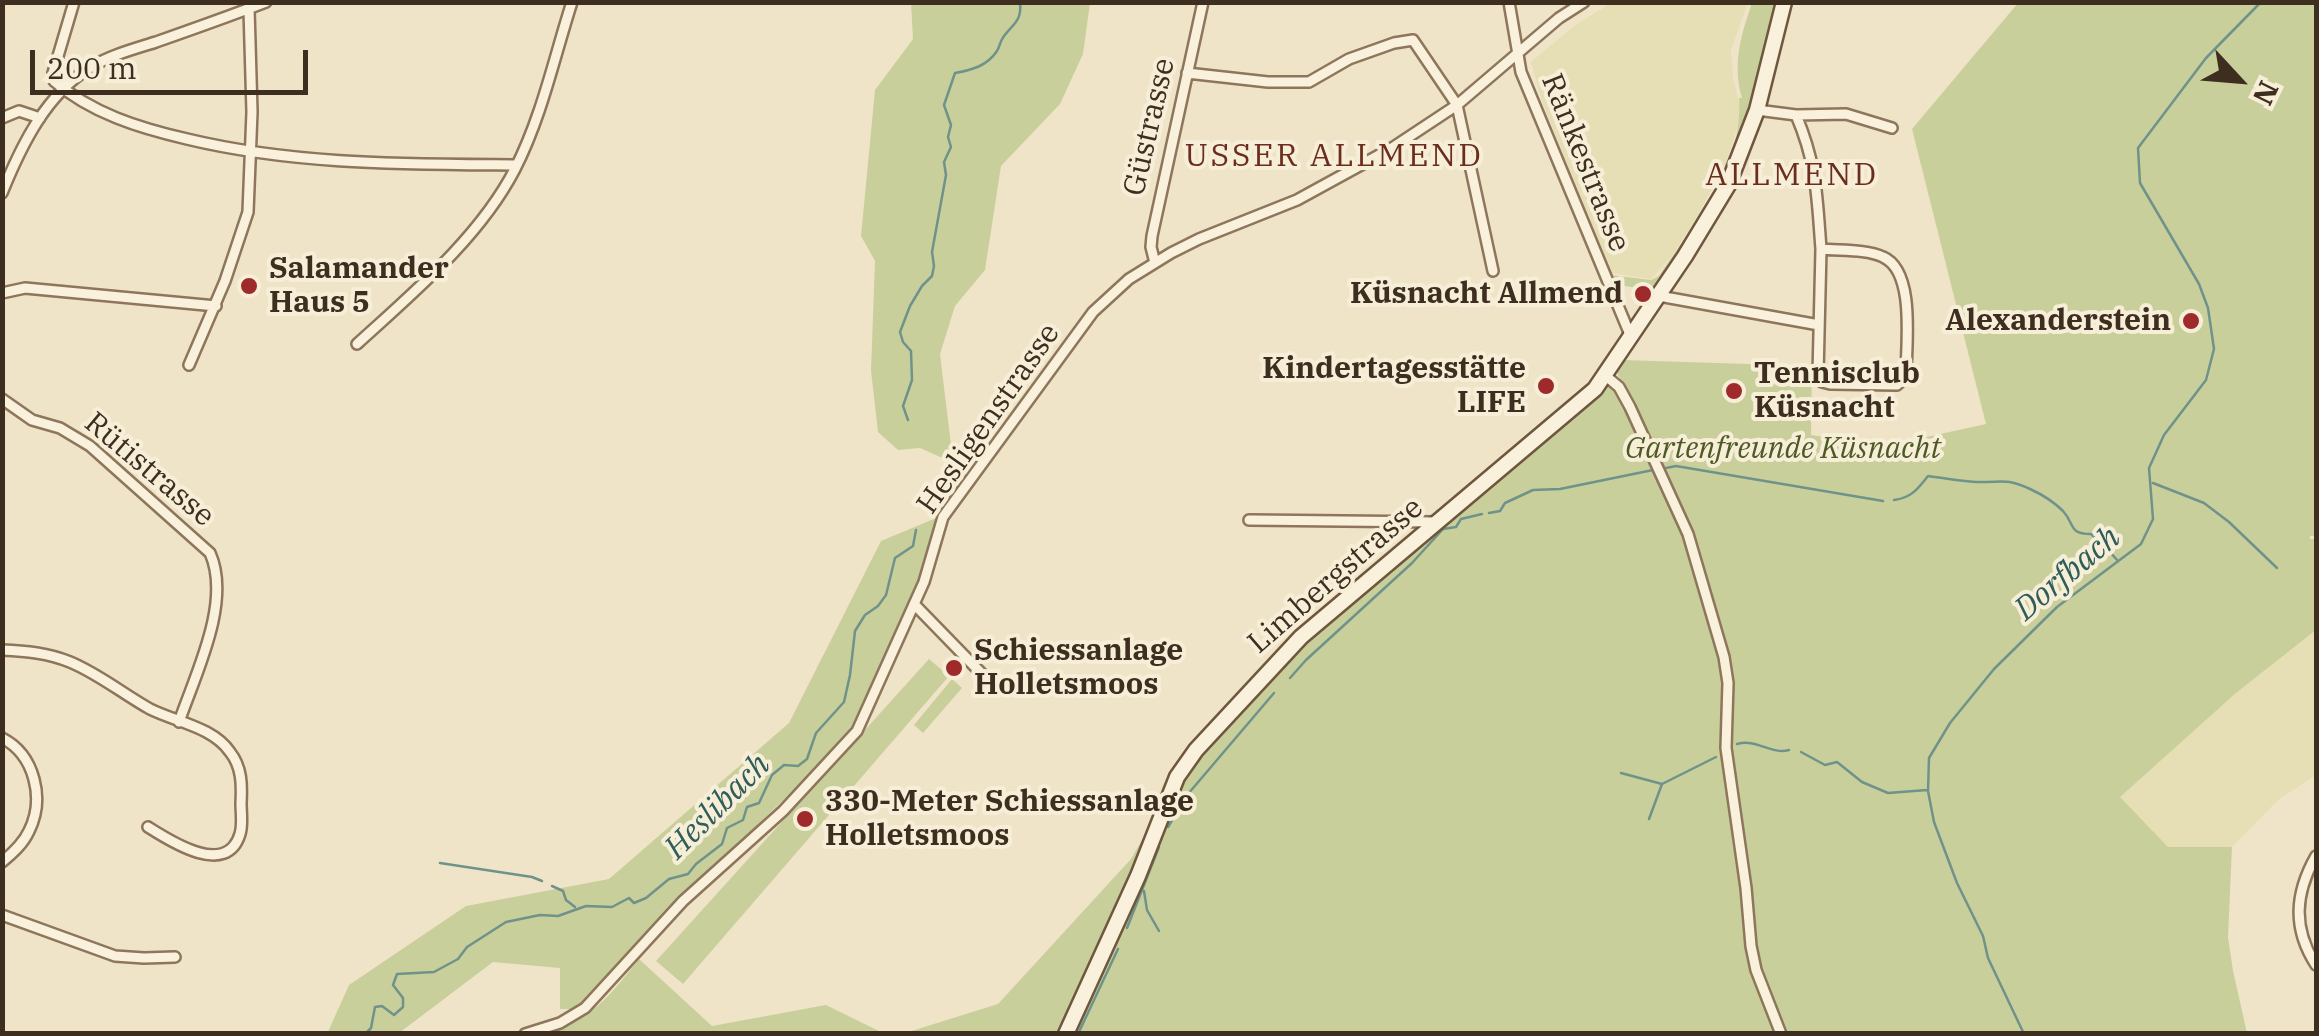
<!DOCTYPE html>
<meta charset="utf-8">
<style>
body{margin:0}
#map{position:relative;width:2319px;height:1036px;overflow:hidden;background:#f0e4c8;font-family:"IBM Plex Serif",serif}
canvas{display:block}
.frame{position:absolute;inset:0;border:5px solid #3d2e20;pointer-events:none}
.north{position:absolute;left:2189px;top:30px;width:100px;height:100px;-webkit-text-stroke:8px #f7eed8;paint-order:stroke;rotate:116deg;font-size:28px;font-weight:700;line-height:40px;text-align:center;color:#3d2e20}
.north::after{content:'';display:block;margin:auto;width:35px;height:45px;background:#3d2e20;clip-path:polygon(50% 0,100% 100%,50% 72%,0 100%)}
.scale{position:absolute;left:30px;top:50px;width:278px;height:45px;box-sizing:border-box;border:5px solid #3d2e20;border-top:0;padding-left:12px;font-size:30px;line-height:35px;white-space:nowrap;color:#3d2e20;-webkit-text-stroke:8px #f7eed8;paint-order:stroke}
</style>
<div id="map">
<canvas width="2319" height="1036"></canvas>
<div class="frame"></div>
<div class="north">N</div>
<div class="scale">200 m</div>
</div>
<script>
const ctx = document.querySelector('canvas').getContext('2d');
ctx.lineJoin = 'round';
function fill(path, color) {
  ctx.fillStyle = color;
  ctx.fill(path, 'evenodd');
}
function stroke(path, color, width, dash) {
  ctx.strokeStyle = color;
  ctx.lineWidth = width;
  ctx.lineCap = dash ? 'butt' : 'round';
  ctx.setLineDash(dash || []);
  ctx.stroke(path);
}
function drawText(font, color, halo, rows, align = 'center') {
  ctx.font = font + ' "IBM Plex Serif",serif';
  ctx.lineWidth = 8;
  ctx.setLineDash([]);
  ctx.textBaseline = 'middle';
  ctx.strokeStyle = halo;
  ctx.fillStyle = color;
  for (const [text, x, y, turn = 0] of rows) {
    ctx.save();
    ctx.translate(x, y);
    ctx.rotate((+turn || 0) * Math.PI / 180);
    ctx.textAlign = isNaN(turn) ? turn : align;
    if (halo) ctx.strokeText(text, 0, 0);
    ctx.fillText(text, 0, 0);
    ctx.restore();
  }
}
fill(new Path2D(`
 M1611,3H1748L1731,50L1733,78L1740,106L1739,122L1726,163L1695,220L1672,256L1651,279L1611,273L1543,104L1531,62L1574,26Z
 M2316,630V775L2278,800L2232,847H2168L2119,797L2236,693Z`), '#e6deb5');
fill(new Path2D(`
 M911,3H1090L1083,54L1060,104L1001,166L985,270L955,306L940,354L951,445L947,460L920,448L898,450L878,432L871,371L875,261L861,236L875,90L913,39Z
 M1752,3H1784L1757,110L1725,181L1663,282C1645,292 1632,287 1614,284L1610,275L1651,280L1659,276C1694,224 1744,165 1739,98H1742C1732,64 1741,35 1752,3Z
 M2018,3H2316V536H2310V539H2316V630L2236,693L2120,797L2168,847H2232L2228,937L2233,971L2247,1033L902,1034L998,1004L1131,859L1168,795L1305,644L1606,376L1636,411L1631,398L1617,373L1623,360L1812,366L1811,435L1905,449L1922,438L1986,424L1912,129Z
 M941,516L918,585L852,734L651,927L577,1009H560V968L493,962L399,1033L327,1034L349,985L466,906L609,879L789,723L881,541Z
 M929,659L949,676L683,984L656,961Z
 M952,679L962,688L923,733L914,725Z
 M639,959L712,1026L826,1005L883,1033L536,1034C595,1017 602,1005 639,959Z`), '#c9cf9b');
stroke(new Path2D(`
 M908,420L903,406L912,380L911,351L903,342L900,332L910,306L922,286L932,276L934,266L932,252L946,175L944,162L951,147L948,137L951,125L944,105L955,73C972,70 987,66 997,51C1001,44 999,43 1004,36C1014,23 1022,21 1020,2
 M1666,468L1676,466L1883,501
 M2153,483L2204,503L2229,522L2277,568
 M1894,500C1911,498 1918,489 1928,476C1944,478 1960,481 1976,482C2001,483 2005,477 2030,489C2041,494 2055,503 2063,511C2075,524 2068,534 2091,534L2103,545
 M1489,513L1500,511L1505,503L1533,490L1560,489L1653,470
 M2109,551L2118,561
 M1290,678L1306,660L1412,563L1443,529L1456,527L1461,519L1482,514
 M1737,744C1756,738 1771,755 1789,750
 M1801,752L1825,765L1837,762L1862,782L1888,793L1927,790
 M1621,773L1662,784L1716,757
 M1649,819L1662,784
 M1168,827L1188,794L1274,693
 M440,863L532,877L542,881
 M552,886L563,891L566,900L575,907
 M1144,891L1147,910L1159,931
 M1127,928L1159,847
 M365,1034L371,1028L375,1007L382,1006L394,1015L403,1007V998L393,985L397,974L434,972L458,959L467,947L506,922L540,915L558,916L586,906L612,907L629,898L634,903L646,898L669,879L688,874L696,864L722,844L727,828L743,820L747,807L759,803L772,775L784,765L798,766L807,759L816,733L844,702L850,675L855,631L865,615L878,606L886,595L895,558L913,546L916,530
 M1078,1034L1118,949
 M2024,1034L1988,958L1983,936L1957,883L1934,822L1928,791L1929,758L1950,723L1994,669L2057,607L2141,544L2153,519L2149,468L2164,435L2206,380L2214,349L2208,308L2199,284L2140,183L2138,148L2206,58L2261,2`), '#6f938a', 2.5);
const street = new Path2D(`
 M74,2L53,73L54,81C91,113 139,128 187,139C295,165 406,164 517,165
 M1509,2L1521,72L1631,337
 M1187,73L1268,82H1309L1349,59L1394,43L1413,40L1457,105L1493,271
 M1757,110L1796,115L1846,114L1892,128
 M1796,115C1817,164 1817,197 1821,249
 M2,118L19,111L40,118
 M2,193C21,146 46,94 91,67C111,55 134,49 156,42C193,29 230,16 266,2
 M1821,249C1840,251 1866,249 1883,257C1916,271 1906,346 1906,376L1897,385L1830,384L1822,382L1818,375Z
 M1155,263L1151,247L1152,236L1203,2
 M2,293L25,288L216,306
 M1659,296L1819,325
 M357,344C413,293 480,237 515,169C542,116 554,58 572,2
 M189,365L225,281L248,212L252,112L249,9
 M1606,376L1619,387L1630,407L1688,534L1724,657L1728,683L1726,748L1746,888L1751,946L1756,970L1781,1034
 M2,399L32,420L60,428L90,446L210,553C232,602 195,675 179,722
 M1249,520L1436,522
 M914,604L983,675
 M2,650C26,651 48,653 70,662C99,674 123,694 150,709C176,722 213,727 230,752C242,767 242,785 241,803C241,813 243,825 240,834C227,878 170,841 148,827
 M2,738C35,755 45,799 29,831C23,844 13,853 2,862
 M2316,856C2295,893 2292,928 2316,965
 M2,915L115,956L144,958L175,957
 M525,1034L560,1023L585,1008L683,901L783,811L857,731L924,582L943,517L1093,312L1129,279L1171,253L1199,239L1297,200L1392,148L1457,105L1559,18L1584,2`);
const secondary = new Path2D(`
 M1066,1034L1138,876L1177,777L1196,750L1301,637L1595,389L1685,256L1728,185L1757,110L1784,2`);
stroke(street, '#8d765c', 14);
stroke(secondary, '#6f573f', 19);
stroke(street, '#faf1dc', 9);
stroke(secondary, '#faf1dc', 14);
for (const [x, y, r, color] of [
 [249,286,10,"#9e2a2b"],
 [1643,294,10,"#9e2a2b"],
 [2191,321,10,"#9e2a2b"],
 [1546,386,10,"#9e2a2b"],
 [1734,391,10,"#9e2a2b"],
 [954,668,10,"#9e2a2b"],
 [805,819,10,"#9e2a2b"]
]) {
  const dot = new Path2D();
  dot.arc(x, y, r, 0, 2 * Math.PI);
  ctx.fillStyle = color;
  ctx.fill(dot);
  stroke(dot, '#f7eed8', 4);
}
drawText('30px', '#3d2e20', '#f7eed8', [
 ["Güstrasse",1150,127,-77],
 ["Ränkestrasse",1585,163,68],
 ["Hesligenstrasse",989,419,-55],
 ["Rütistrasse",149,470,40],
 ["Limbergstrasse",1336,576,-41]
]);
drawText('bold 30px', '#3d2e20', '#f7eed8', [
 ["Salamander",269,269],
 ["Haus 5",269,303],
 ["Küsnacht Allmend",1623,294,"right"],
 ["Alexanderstein",2171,321,"right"],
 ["Kindertagesstätte",1526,369,"right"],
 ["LIFE",1526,403,"right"],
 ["Tennisclub",1754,374],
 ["Küsnacht",1754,408],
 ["Schiessanlage",974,651],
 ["Holletsmoos",974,685],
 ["330-Meter Schiessanlage",825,802],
 ["Holletsmoos",825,836]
], 'left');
drawText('italic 30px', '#4d5a26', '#f7eed8', [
 ["Gartenfreunde Küsnacht",1783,449]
]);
ctx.letterSpacing = '2.5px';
drawText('32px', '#6b2e1e', '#f7eed8', [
 ["USSER ALLMEND",1334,157],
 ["ALLMEND",1792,176]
]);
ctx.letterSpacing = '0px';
drawText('italic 32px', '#2f5d5a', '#f7eed8', [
 ["Dorfbach",2068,574,-40],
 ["Heslibach",718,807,-45]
]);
</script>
